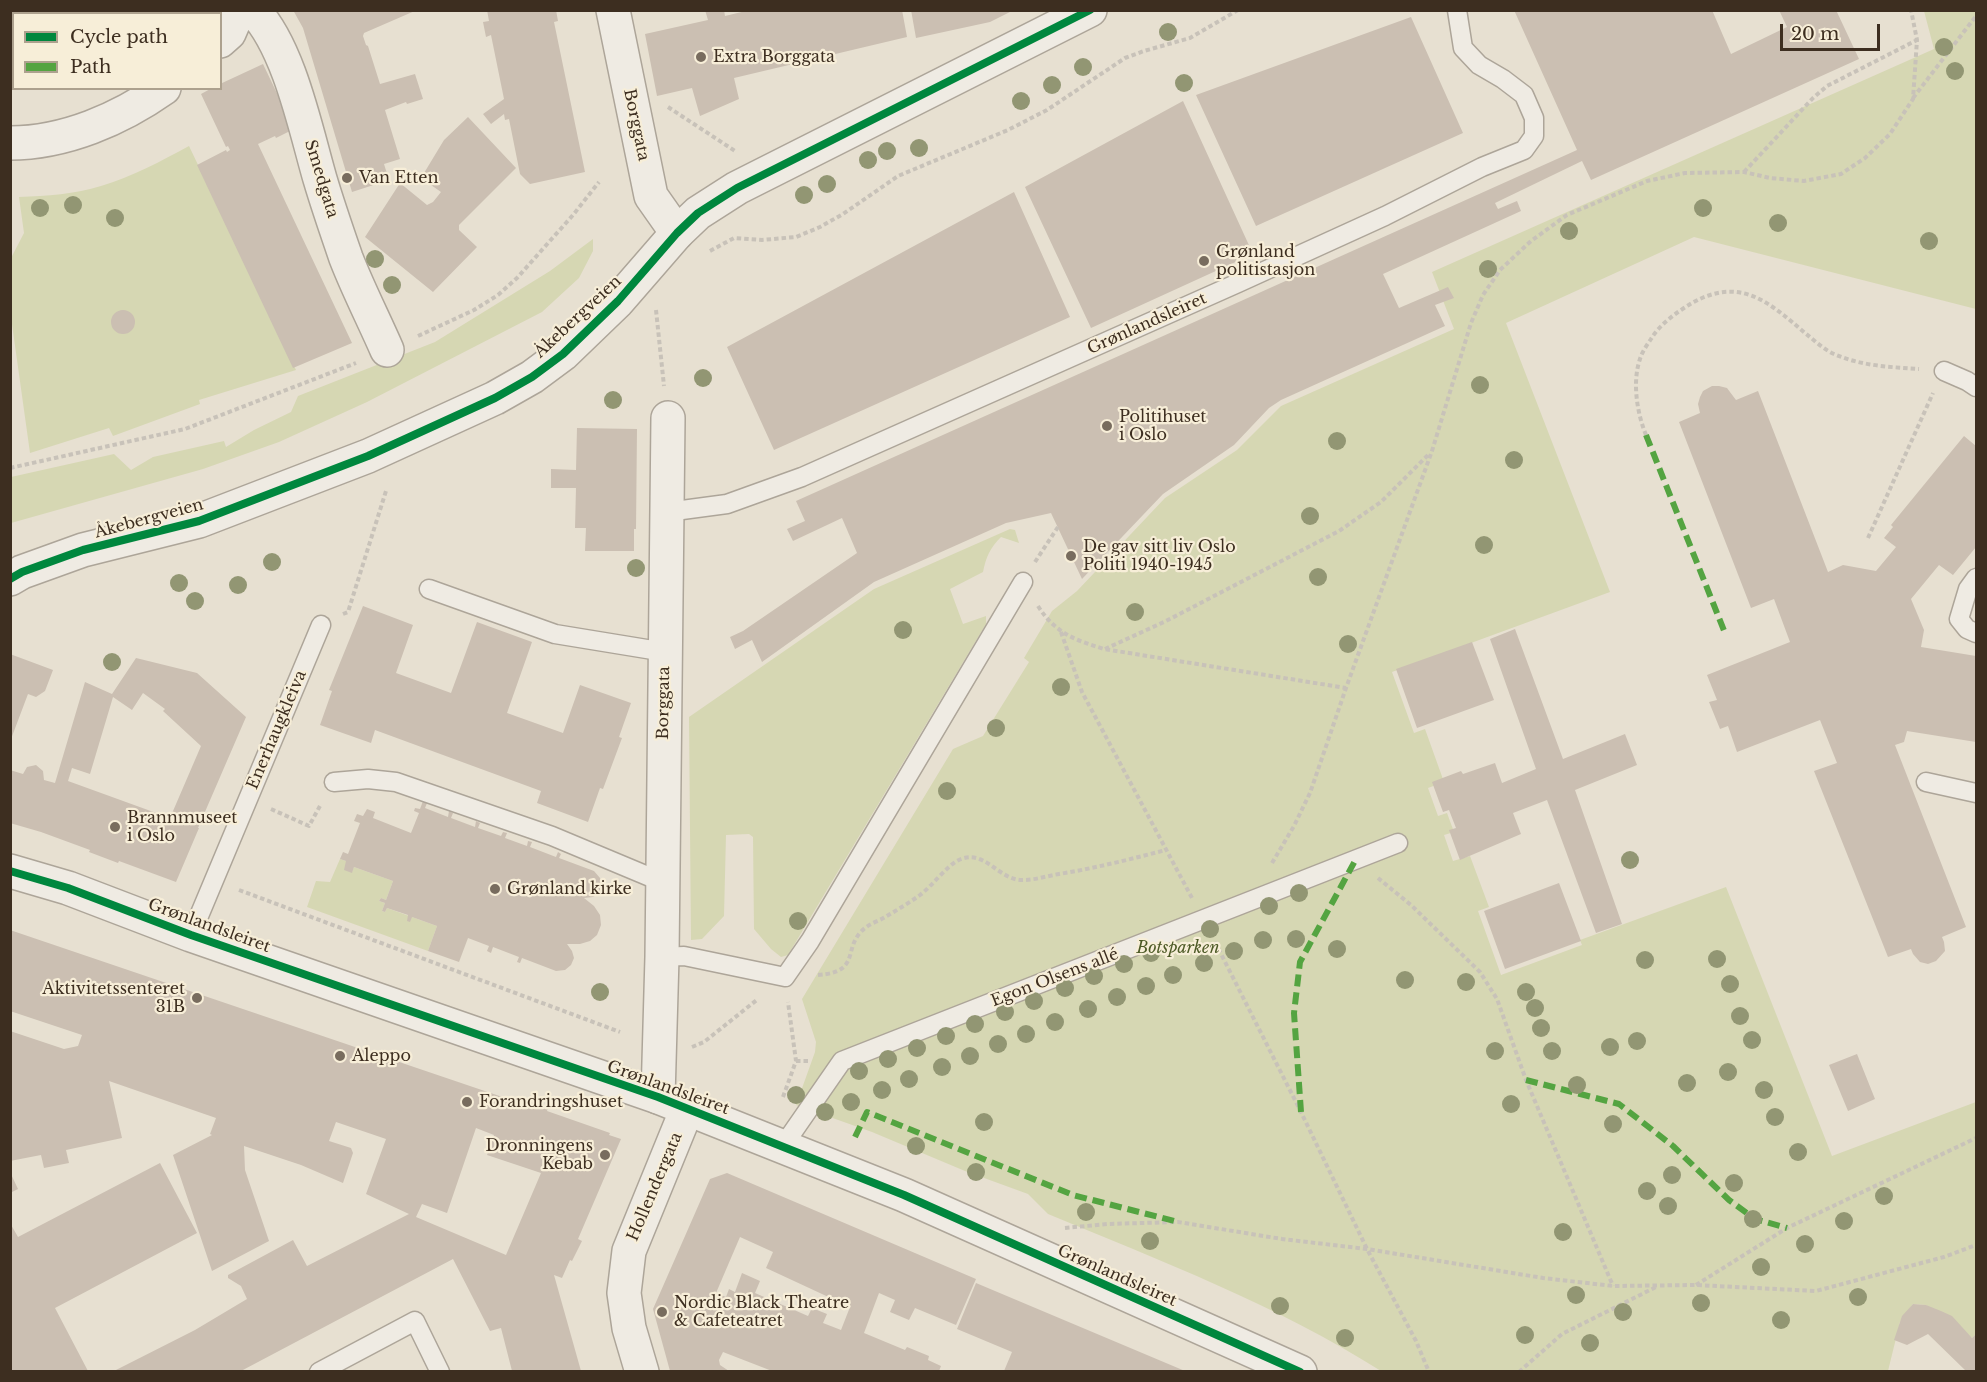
<!DOCTYPE html>
<meta charset="utf-8">
<style>
body{margin:0}
#map{position:relative;width:1987px;height:1382px;overflow:hidden;background:#e7e0d1;font-family:"Libre Baskerville",serif}
canvas{display:block}
.frame{position:absolute;inset:0;border:12px solid #3d2e20;pointer-events:none}
.legend{position:absolute;left:12px;top:12px;width:210px;height:78px;box-sizing:border-box;background:#f7eed8;border:2px solid #ada18e;margin:0;padding:8px 10px;list-style:none;font-size:18px;color:#3d2e20}
.legend li{display:flex;align-items:center;gap:12px;height:30px}
.legend b{width:30px;border:2px solid #ada18e}
.scale{position:absolute;left:1780px;top:24px;width:100px;height:27px;box-sizing:border-box;border:3px solid #3d2e20;border-top:0;padding-left:8px;font-size:18px;line-height:21px;white-space:nowrap;color:#3d2e20;-webkit-text-stroke:4px #f7eed8;paint-order:stroke}
</style>
<div id="map">
<canvas width="1987" height="1382"></canvas>
<div class="frame"></div>
<ul class="legend">
<li><b style="height:8px;background:#00873e"></b>Cycle path</li>
<li><b style="height:8px;background:#54a441"></b>Path</li>
</ul>
<div class="scale">20 m</div>
</div>
<script>
const ctx = document.querySelector('canvas').getContext('2d');
ctx.lineJoin = 'round';
function fill(path, color) {
  ctx.fillStyle = color;
  ctx.fill(path, 'evenodd');
}
function stroke(path, color, width, dash) {
  ctx.strokeStyle = color;
  ctx.lineWidth = width;
  ctx.lineCap = dash ? 'butt' : 'round';
  ctx.setLineDash(dash || []);
  ctx.stroke(path);
}
function drawText(font, color, halo, rows, align = 'center') {
  ctx.font = font + ' "Libre Baskerville",serif';
  ctx.lineWidth = 4.5;
  ctx.setLineDash([]);
  ctx.textBaseline = 'middle';
  ctx.strokeStyle = halo;
  ctx.fillStyle = color;
  for (const [text, x, y, turn = 0] of rows) {
    ctx.save();
    ctx.translate(x, y);
    ctx.rotate((+turn || 0) * Math.PI / 180);
    ctx.textAlign = isNaN(turn) ? turn : align;
    if (halo) ctx.strokeText(text, 0, 0);
    ctx.fillText(text, 0, 0);
    ctx.restore();
  }
}
fill(new Path2D(`
 M1924,11H1976V309L1694,237L1506,323L1610,592L1392,672L1414,733L1425,729L1444,782L1428,788L1438,816L1447,813L1454,832L1444,835L1453,861L1470,856L1489,907L1478,911L1501,975L1582,945L1580,940L1726,887L1832,1156L1976,1102V1334L1972,1338L1926,1305L1913,1304L1900,1322L1888,1371H1381C1277,1305 1161,1261 1048,1214L1028,1194L965,1171L872,1132L796,1105L815,1052L816,1042L802,999L953,749L983,736L1029,662L1024,658L1052,611L1077,591L1165,498L1237,450L1281,406L1454,329L1432,272L1934,49Z
 M189,146L296,370L199,400L200,404L113,436L109,428L30,453L11,317L10,260L24,233L19,197C47,196 75,194 101,186C132,177 161,161 189,146Z
 M593,239V251L579,278L542,312L367,402L279,442L203,469L11,523V477L114,454L131,470L153,457L224,441L226,447L254,430L291,412L298,396L435,342L550,271Z
 M1010,529L1015,530L1019,543L1001,537C990,548 986,557 983,572L950,589L963,624L986,616V624L788,955L781,957L771,949L754,929L753,837L749,834L726,835L724,916L702,939L691,940L689,717L874,589Z
 M340,859L346,861L352,872L354,867L393,881L386,900L381,898L379,901L385,903L382,911L385,912L387,908L437,926L428,951L307,907L316,881L330,882Z`), '#d6d7b3');
fill(new Path2D(`
 M10,10H132V14H14V47L10,48Z
 M293,10H417L364,33L363,36L366,45L368,46L380,84L415,74L423,99L407,104L406,102L385,110L400,159L384,164L389,180L352,192L303,28Z
 M487,10H556L558,21L554,22L585,172L530,184L520,174L509,119L505,120L504,114L491,124L483,114L504,99L491,35L486,37L483,22L489,21Z
 M705,10H724L725,16L750,10H902L907,37L734,78L739,99L700,116L692,88L657,96L645,34L708,20Z
 M911,10H1014L990,22L916,38Z
 M1514,10H1712L1731,54L1787,27L1779,10H1836L1859,59L1591,180L1582,161L1495,203L1498,209L1517,201L1521,211L1383,274L1399,308L1448,287L1454,298L1435,305L1445,326L1281,400L1269,408L1234,445L1163,494L1082,579L1051,513L1006,523L874,582L762,662L752,640L735,649L730,637L743,631L857,553L842,518L793,541L787,529L805,521L796,501L1577,150Z
 M1411,17L1463,133L1256,226L1196,95Z
 M263,64L294,129L276,138L275,136L258,144L352,343L293,368L197,165L226,150L227,152L230,150L228,146L226,147L201,94L212,88H220V84Z
 M1183,101L1253,254L1091,328L1025,187Z
 M468,117L516,168L459,225V230L477,247L433,292L365,237L400,183L427,205L433,202L441,192L421,178L444,140Z
 M1014,192L1070,317L774,450L727,347Z
 M111 322a12 12 0 1 1 24 0a12 12 0 1 1-24 0Z
 M1712,386H1719L1727,388L1736,400L1758,391L1828,572L1843,565L1876,571L1896,547L1884,538L1893,527L1891,525L1964,436L1976,446V547L1953,575L1939,565L1911,599L1924,630L1921,647L1976,656V742L1907,731L1904,742L1895,745L1966,927L1942,937L1944,942L1945,951L1936,961L1928,964L1920,962L1913,954L1911,949L1888,957L1814,771L1837,763L1820,720L1737,752L1728,726L1720,729L1709,702L1717,700L1707,675L1790,642L1774,599L1751,608L1679,422L1700,413L1698,404L1700,397L1703,391Z
 M577,428L637,429L636,529H634V551H585L586,528H575L576,488H551V469L576,470Z
 M363,606L413,625L396,673L451,693L477,622L532,642L507,713L563,733L580,685L631,703L619,737L622,738L603,789L600,788L588,822L537,803L541,791L375,730L371,743L320,725L332,691L329,690Z
 M1515,629L1563,759L1625,734L1637,765L1575,790L1622,924L1596,933L1547,800L1513,813L1521,834L1460,860L1449,830L1456,828L1449,810L1443,812L1432,782L1461,771L1463,774L1495,763L1502,783L1536,769L1490,639Z
 M1472,642L1494,700L1417,728L1396,669Z
 M10,654L53,670L45,691L36,697L28,694L11,739Z
 M136,658L197,673L246,717L198,828H199L176,882L119,861L118,863L89,852L90,850L41,832L10,823V770L23,774L27,767L36,765L43,771L44,780L55,783L85,682L112,694ZM143,693L165,709L163,711L201,746L170,818L68,781L72,768L90,774L113,697L132,710Z
 M423,801L427,803L425,808L448,817L449,811L453,813L451,818L475,827L476,821L480,823L478,828L501,836L503,832L507,833L505,838L527,846L528,841L532,842L530,847L556,857L558,852L561,854L559,858L594,871L600,878L602,885L600,893L593,897L584,898L594,906L600,915L601,925L597,935L590,941L580,944H567L572,951L574,958L571,965L565,970L556,971L522,958L520,963L517,962L519,957L493,947L491,953L487,951L489,946L468,938L459,962L428,951L437,926L412,917L410,922L407,921L408,915L387,908L385,912L382,911L385,903L379,901L381,898L386,900L393,881L354,867L352,873L344,870L346,861L340,859L343,852L348,854L360,823L354,821L357,814L363,816L367,809L375,812L373,818L411,833L419,813L414,811L415,808L420,809Z
 M1559,883L1581,941L1505,969L1484,911Z
 M10,930L526,1105L527,1100L548,1108L547,1111L610,1133L609,1135L621,1139L578,1239L582,1241L572,1261L570,1260L562,1278L554,1275L581,1371H512L501,1328L490,1331L453,1259L241,1371H114L195,1330L247,1299L241,1286L228,1278V1275L293,1240L307,1266L409,1214L366,1194L386,1139L336,1122L329,1141L351,1148L353,1153L343,1183L301,1165L244,1146L245,1170L269,1241L212,1271L173,1155L212,1135L210,1134L216,1118L109,1081L122,1138L66,1150L69,1163L44,1168L41,1155L10,1161V1031L64,1049L78,1046L82,1035L10,1011ZM476,1128L494,1135L487,1155L541,1173L506,1255L416,1217L422,1204L447,1213Z
 M1857,1054L1875,1099L1848,1111L1829,1065Z
 M160,1163L197,1233L55,1308L88,1371H10V1223L18,1237Z
 M10,1172L18,1189L10,1193Z
 M727,1173L976,1279L956,1325L915,1308L909,1320L890,1312L895,1300L879,1293L864,1333L905,1350L907,1347L929,1356L928,1360L941,1366L939,1371H772L723,1352L719,1360L720,1365L729,1371H670L653,1309L710,1179ZM740,1237L773,1252L766,1268L850,1307L841,1330L823,1323L827,1314L812,1308L808,1316L755,1293L760,1281L742,1273L735,1292L729,1289L726,1297L716,1293Z
 M976,1283L1185,1371H1004L1012,1352L957,1329Z
 M1913,1304L1926,1305L1941,1311L1952,1316L1972,1338L1976,1334V1371H1966L1928,1334L1907,1345L1894,1340L1902,1316Z`), '#cbbfb2');
const service = new Path2D(`
 M1944,371L1967,381L1976,387
 M667,512L727,504L802,477L1238,283L1385,216L1482,167L1524,150L1534,136V118L1524,95L1503,79L1479,65L1463,48L1457,10
 M1976,578L1968,589L1959,619L1967,629L1976,633
 M429,589L555,634L665,652
 M334,782L368,779L396,782L552,836L662,882
 M1926,782L1976,793
 M191,935L321,625
 M662,957L684,956L785,977L810,941L1023,582
 M783,1146L842,1061L1398,843
 M319,1372L415,1321L440,1372`);
const minor = new Path2D(`
 M253,10C289,46 306,131 320,179C328,206 337,232 346,258C358,289 374,320 387,350
 M613,10L651,196L677,233
 M220,41L229,33L239,10
 M10,143C65,143 120,119 164,88
 M658,1097L662,957L668,418
 M642,1372L629,1328L624,1293L629,1251L687,1109`);
const tertiary = new Path2D(`
 M10,579L22,572L83,550L199,521L368,456L495,398L532,377L563,354L618,301L677,233L698,213L737,188L1090,10
 M10,871L68,888L191,935L658,1097L904,1195L1300,1372`);
stroke(service, '#ada599', 21);
stroke(minor, '#ada599', 36);
stroke(tertiary, '#ada599', 36);
stroke(new Path2D(`
 M1913,98L1976,16
 M668,107L735,151
 M1744,172L1813,98L1827,86L1917,40
 M710,251L734,238L762,240L796,237L820,227L843,214L898,176L1008,130L1047,110L1125,58L1144,51L1190,38L1238,10
 M656,310L664,386
 M418,336L474,310L498,295L517,278L573,215L599,182
 M1646,435C1637,413 1632,382 1640,359C1642,352 1647,345 1651,339C1660,324 1677,312 1692,303C1740,276 1769,302 1805,333C1814,340 1823,349 1834,354C1861,366 1890,367 1919,369
 M10,468L185,429L356,363
 M1868,538L1933,393
 M1035,562L1058,527
 M1038,606C1055,633 1075,640 1104,649L1346,688
 M343,614L348,612L386,491
 M1061,632L1082,692L1192,898
 M1105,649L1166,621L1339,531L1381,502L1430,453
 M271,809L309,826L321,804
 M1272,863L1294,826L1310,793L1346,688L1432,451L1471,323L1483,295L1500,270L1531,241L1567,215L1647,181L1685,173L1744,172L1770,178L1804,181L1841,174L1865,158L1890,134L1913,99L1917,40L1911,10
 M1378,878L1411,905L1480,972L1497,999L1526,1080L1613,1286
 M239,890L620,1032
 M1215,942L1301,1112L1367,1249L1416,1341L1429,1372
 M818,975C863,972 841,947 865,928C871,923 879,921 885,917C897,910 909,903 920,895C932,886 946,867 957,861C984,846 998,881 1023,880C1035,880 1047,876 1059,874C1096,868 1131,859 1166,850
 M692,1047L704,1042L758,999
 M796,1061H810
 M783,1097L796,1061L788,1002
 M1065,1228L1107,1224L1178,1222L1282,1239L1367,1249L1543,1278L1613,1286L1696,1285L1816,1291L1944,1257L1976,1245
 M1696,1285L1787,1228L1976,1138
 M1519,1372L1562,1334L1658,1286`), '#c8c2b9', 4, [4.5, 3]);
stroke(service, '#efebe3', 18);
stroke(minor, '#efebe3', 33);
stroke(tertiary, '#efebe3', 33);
stroke(new Path2D(`
 M1646,435L1725,633
 M1526,1080L1619,1104L1673,1146L1729,1200L1755,1219L1787,1228
 M1301,1112L1294,1013L1300,962L1356,859
 M855,1137L867,1112L1073,1195L1178,1222`), '#54a441', 6, [12, 6]);
stroke(new Path2D(`
 M10,579L22,572L83,550L199,521L368,456L495,398L532,377L563,354L618,301L677,233L698,213L737,188L1090,10
 M10,871L68,888L191,935L658,1097L904,1195L1300,1372`), '#00873e', 8);
ctx.fillStyle = '#929673';
for (const [x, y] of [
 [1168,32],
 [1944,47],
 [1083,67],
 [1955,71],
 [1184,83],
 [1052,85],
 [1021,101],
 [919,148],
 [887,151],
 [868,160],
 [827,184],
 [804,195],
 [73,205],
 [40,208],
 [1703,208],
 [115,218],
 [1778,223],
 [1569,231],
 [1929,241],
 [375,259],
 [1488,269],
 [392,285],
 [703,378],
 [1480,385],
 [613,400],
 [1337,441],
 [1514,460],
 [1310,516],
 [1484,545],
 [272,562],
 [636,568],
 [1318,577],
 [179,583],
 [238,585],
 [195,601],
 [1135,612],
 [903,630],
 [1348,644],
 [112,662],
 [1061,687],
 [996,728],
 [947,791],
 [1630,860],
 [1299,893],
 [1269,906],
 [798,921],
 [1210,929],
 [1296,939],
 [1263,940],
 [1337,949],
 [1234,951],
 [1151,953],
 [1717,959],
 [1645,960],
 [1204,963],
 [1124,964],
 [1173,975],
 [1094,976],
 [1405,980],
 [1466,982],
 [1730,984],
 [1146,986],
 [1065,988],
 [600,992],
 [1526,992],
 [1117,997],
 [1034,1001],
 [1535,1008],
 [1088,1009],
 [1005,1012],
 [1740,1016],
 [1055,1022],
 [975,1024],
 [1541,1028],
 [1026,1034],
 [946,1036],
 [1752,1040],
 [1637,1041],
 [998,1044],
 [1610,1047],
 [917,1048],
 [1495,1051],
 [1552,1051],
 [970,1056],
 [888,1059],
 [942,1067],
 [859,1071],
 [1728,1072],
 [909,1079],
 [1687,1083],
 [1577,1085],
 [882,1090],
 [1764,1090],
 [796,1095],
 [851,1102],
 [1511,1104],
 [825,1112],
 [1775,1117],
 [984,1122],
 [1613,1124],
 [916,1146],
 [1798,1152],
 [976,1172],
 [1672,1175],
 [1734,1183],
 [1647,1191],
 [1884,1196],
 [1668,1206],
 [1086,1212],
 [1753,1219],
 [1844,1221],
 [1563,1232],
 [1150,1241],
 [1805,1244],
 [1761,1267],
 [1576,1295],
 [1858,1297],
 [1701,1303],
 [1280,1306],
 [1623,1312],
 [1781,1320],
 [1525,1335],
 [1345,1338],
 [1590,1343]
]) {
  ctx.beginPath();
  ctx.arc(x, y, 9, 0, 2 * Math.PI);
  ctx.fill();
}
for (const [x, y, r, color] of [
 [701,57,6,"#786c5e"],
 [347,178,6,"#786c5e"],
 [1204,261,6,"#786c5e"],
 [1107,426,6,"#786c5e"],
 [1071,556,6,"#786c5e"],
 [115,827,6,"#786c5e"],
 [495,889,6,"#786c5e"],
 [197,998,6,"#786c5e"],
 [340,1056,6,"#786c5e"],
 [467,1102,6,"#786c5e"],
 [605,1155,6,"#786c5e"],
 [662,1312,6,"#786c5e"]
]) {
  const dot = new Path2D();
  dot.arc(x, y, r, 0, 2 * Math.PI);
  ctx.fillStyle = color;
  ctx.fill(dot);
  stroke(dot, '#f7eed8', 2);
}
drawText('16px', '#3d2e20', '#f7eed8', [
 ["Extra Borggata",713,57],
 ["Van Etten",359,178],
 ["Grønland",1216,252],
 ["politistasjon",1216,270],
 ["Politihuset",1119,417],
 ["i Oslo",1119,435],
 ["De gav sitt liv Oslo",1083,547],
 ["Politi 1940-1945",1083,565],
 ["Brannmuseet",127,818],
 ["i Oslo",127,836],
 ["Grønland kirke",507,889],
 ["Aktivitetssenteret",185,989,"right"],
 ["31B",185,1007,"right"],
 ["Aleppo",352,1056],
 ["Forandringshuset",479,1102],
 ["Dronningens",593,1146,"right"],
 ["Kebab",593,1164,"right"],
 ["Nordic Black Theatre",674,1303],
 ["& Cafeteatret",674,1321]
], 'left');
drawText('16px', '#3d2e20', '#f7eed8', [
 ["Borggata",636,125,78],
 ["Smedgata",321,179,73],
 ["Åkebergveien",578,317,-43],
 ["Grønlandsleiret",1147,324,-24],
 ["Åkebergveien",149,519,-15],
 ["Borggata",664,703,-89],
 ["Enerhaugkleiva",277,730,-67],
 ["Grønlandsleiret",209,926,20],
 ["Egon Olsens allé",1055,978,-21],
 ["Grønlandsleiret",668,1088,20],
 ["Hollendergata",655,1187,-67],
 ["Grønlandsleiret",1117,1276,24]
]);
drawText('italic 16px', '#4d5a26', '#f7eed8', [
 ["Botsparken",1178,948]
]);
</script>
